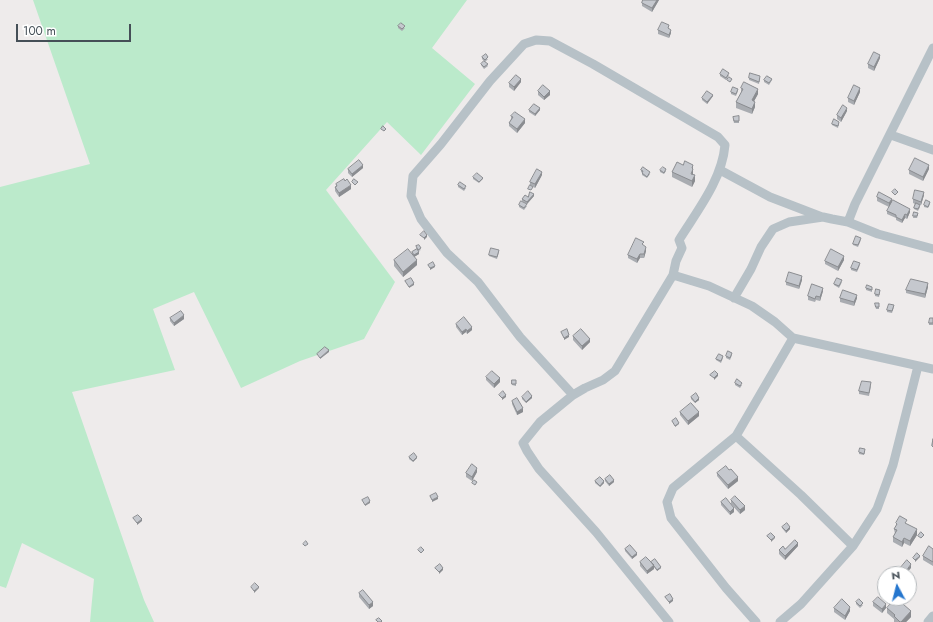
<!DOCTYPE html>
<style>
body{margin:0}
#map{position:relative;width:933px;height:622px;overflow:hidden;background:#eeebeb;font-family:Jost,sans-serif}
canvas{display:block}
.north{position:absolute;left:877px;top:566px;width:40px;height:40px;box-sizing:border-box;background:#fff;border:1px solid #b5b9bc;border-radius:50%;rotate:353deg;font-size:11px;font-weight:700;line-height:16px;text-align:center;color:#454f57}
.north::after{content:'';display:block;margin:auto;width:14px;height:18px;background:#2576ce;clip-path:polygon(50% 0,100% 100%,50% 72%,0 100%)}
.scale{position:absolute;left:16px;top:24px;width:115px;height:18px;box-sizing:border-box;border:2px solid #454f57;border-top:0;padding-left:5px;font-size:12px;line-height:14px;white-space:nowrap;color:#454f57;-webkit-text-stroke:3px #fff;paint-order:stroke}
</style>
<div id="map">
<canvas width="933" height="622"></canvas>
<div class="north">N</div>
<div class="scale">100 m</div>
</div>
<script>
const ctx = document.querySelector('canvas').getContext('2d');
ctx.lineJoin = 'round';
function fill(path, color) {
  ctx.fillStyle = color;
  ctx.fill(path, 'evenodd');
}
function stroke(path, color, width, dash) {
  ctx.strokeStyle = color;
  ctx.lineWidth = width;
  ctx.lineCap = dash ? 'butt' : 'round';
  ctx.setLineDash(dash || []);
  ctx.stroke(path);
}
fill(new Path2D(`
 M33,0H467L432,48L475,84L421,155L387,122L326,190L395,282L364,339L300,361L241,388L194,292L153,309L175,370L72,392L144,600L154,622H90L94,579L22,543L6,588L0,586V187L90,164Z`), '#bbeacb');
stroke(new Path2D(`
 M891,135L933,150
 M720,170L770,197L822,217
 M848,222L855,204L933,48
 M673,275L709,286L752,306L775,322L793,338
 M734,298L751,269L761,247L773,229L789,222L823,217L832,219L848,222L878,234L933,249
 M573,395L520,337L478,282L447,253L421,219L411,196L413,176L441,144L490,81L524,44L536,40L550,41L593,64L718,137L725,145C722,180 697,211 679,240L682,248L676,261L673,275L615,371L603,380L585,388L573,395L540,422L523,443L527,451L539,469L596,532L669,622
 M736,436L801,495L853,546
 M756,622L726,588L671,518L667,502L673,488L736,436L793,338L933,369
 M780,622L801,604L853,546L877,509L893,465L918,366
 M928,622L933,616`), '#b7c1c7', 9);
fill(new Path2D(`
 M643,0H659L652,12L642,6V3Z
 M398,26L405,28L402,31L398,28Z
 M669,28V29L671,33L669,38L658,34V30Z
 M482,57L488,59L485,62L488,66L484,69L481,65V64L484,61L482,59Z
 M880,58L874,71L868,68V64Z
 M720,74L729,75L726,80L720,76Z
 M749,78H760L759,84L749,80Z
 M764,80H772L769,85L764,82Z
 M521,82L514,91L509,87V83Z
 M741,88L758,94L754,101L755,107L752,114L736,108V102L741,93Z
 M538,91L550,95L544,100L538,95Z
 M738,91L736,96L731,94V92Z
 M860,92L854,105L848,102V98Z
 M713,96L707,104L702,100V98Z
 M529,110H540L535,116L529,112Z
 M847,111L841,122L837,119V115Z
 M511,116L525,123L517,133L509,126V123L511,119Z
 M739,116V123H734L733,119Z
 M839,123L838,128L832,125V124Z
 M363,168L352,177L348,173V169Z
 M929,169L923,181L909,174V170Z
 M641,170L650,174L647,178L642,175V172H641Z
 M660,170L666,171L664,174L660,172Z
 M672,172L693,175L695,181L692,187L672,177Z
 M542,175L535,188L530,185V182Z
 M473,177L483,179L479,183L473,179Z
 M336,184L351,189L339,197L335,191V187H336Z
 M458,185L466,188L464,191L458,187Z
 M924,195L921,205H919L920,207L918,211L914,209V208L915,204L913,203V199Z
 M534,196L527,204L522,201V199L528,197Z
 M877,197L892,199L889,207L877,201Z
 M930,204L928,208L924,207V205Z
 M519,205L527,206L524,210L519,207Z
 M887,211L910,212L907,219L905,218L902,223L896,220V218L887,214Z
 M914,212L918,215L917,218H913Z
 M861,240L858,247L853,245V244Z
 M416,246L421,250L418,251L419,254L414,257L417,265L403,277L394,266V260L413,256L412,253V252L417,249Z
 M644,246L646,251L644,258H640L637,263L628,258V255Z
 M499,252L497,259L489,256V255Z
 M844,260L838,271L825,264V261Z
 M860,265L857,272L851,270V268Z
 M802,280L799,289L786,285V282Z
 M842,282L839,288L834,285V284Z
 M872,287V292L866,290V288Z
 M928,287L925,298L906,293V290Z
 M823,291L820,301L816,300L815,302L808,300V296Z
 M880,292L879,297L875,296V294Z
 M840,298H857L854,306L840,302Z
 M879,303V309H876L875,305Z
 M894,307L892,313L887,312V310Z
 M170,318L184,319L174,326L170,321Z
 M933,318V325H929V323Z
 M456,324L472,330L467,334L466,332L462,335L456,327Z
 M573,336L590,342L582,350L573,340Z
 M732,355L730,360L726,358V356Z
 M723,358L721,363L716,360V359Z
 M486,377L500,382L494,388L486,380Z
 M512,380H516V386L512,385Z
 M735,383L742,385L740,388L735,385Z
 M871,386L869,396L859,394V391Z
 M522,397L532,398L526,403L522,399Z
 M691,397L699,400L695,403L691,399Z
 M512,401L523,412L517,415L512,404Z
 M680,412L699,416L688,425L680,415Z
 M865,451L864,455L859,454V452Z
 M409,457L417,458L413,462L409,459Z
 M477,472L472,481L466,477V473Z
 M717,473L738,481L728,489L717,476Z
 M605,479L614,482L609,486L605,481Z
 M595,481L604,483L600,487L595,483Z
 M731,500L745,510L740,514L731,504Z
 M721,502L734,512L730,515L721,505Z
 M896,523L907,524L917,535L910,546L904,543L902,547L893,542V537L895,534L894,529L896,527Z
 M782,527L790,529L786,533L782,528Z
 M798,546L785,560L779,554V550Z
 M625,549L637,555L632,559L625,551Z
 M933,549V566L923,560V556Z
 M640,562H651L661,568L657,571L654,567V569L647,574L640,566Z
 M359,593L373,606L369,609L359,597Z
 M856,602L863,605L860,608L856,604Z
 M873,602L886,608L882,613L873,606Z
 M834,608L850,611L845,620L834,612Z
 M887,608L911,617L906,622H894V619L887,613Z`), '#a9acb1');
fill(new Path2D(`
 M657,0H659L652,12V8Z
 M671,30V33L669,38V35Z
 M880,55V58L874,71V67Z
 M521,79V82L514,91V87Z
 M860,88V92L854,105V101Z
 M758,89V94L752,105V100Z
 M550,91V95L544,100V97Z
 M713,95V96L707,104V102Z
 M755,102V107L752,114V109Z
 M540,108V110L535,116V114Z
 M847,108V111L841,122V118Z
 M525,119V123L517,133V129Z
 M363,165V168L352,177V174Z
 M693,165V174L691,179L692,168Z
 M929,165V169L923,181V177Z
 M542,172V175L535,188V184Z
 M695,175V181L692,187V181Z
 M351,185V189L339,197V193Z
 M924,192V195L921,205V202Z
 M534,194V196L527,204V202Z
 M892,199V202L889,207V203Z
 M910,209V212L907,219V215Z
 M905,214V218L902,223V220Z
 M427,235V237L424,240V238Z
 M646,247V251L644,258V254Z
 M419,252V254L414,257V255Z
 M640,254V258L637,263V259Z
 M844,256V260L838,271V267Z
 M417,260V265L403,277V272Z
 M435,266V267L430,270V268Z
 M802,276V280L799,289V286Z
 M414,283V285L409,288V287Z
 M928,283V287L925,298V294Z
 M823,288V291L820,301V297Z
 M857,295V298L854,306V302Z
 M184,315V319L174,326V323Z
 M472,327V330L467,334V331Z
 M466,329V332L462,335V332Z
 M569,335V337L564,340V338Z
 M590,339V342L582,350V346Z
 M329,350V352L320,359V358Z
 M718,374V376L714,380V378Z
 M500,378V382L494,388V384Z
 M506,395V397L502,400V398Z
 M532,396V398L526,403V402Z
 M699,398V400L695,403V402Z
 M523,408V412L517,415V412Z
 M699,412V416L688,425V421Z
 M679,423V424L675,427V426Z
 M417,457V458L413,462V461Z
 M477,468V472L472,481V477Z
 M738,477V481L728,489V485Z
 M614,480V482L609,486V484Z
 M604,481V483L600,487V486Z
 M438,497V499L432,502V500Z
 M370,501V503L365,506V505Z
 M745,506V510L740,514V510Z
 M734,508V512L730,515V512Z
 M142,519V521L137,525V523Z
 M790,527V529L786,533V531Z
 M917,529V535L910,546V541Z
 M775,537V538L771,542V540Z
 M904,538V543L902,547V542Z
 M798,543V546L785,560V556Z
 M637,553V555L632,559V557Z
 M920,556V557L915,562V560Z
 M911,564V568L906,574H904Z
 M654,565V569L647,574V571Z
 M661,567V568L657,571V570Z
 M443,568V570L439,574V572Z
 M259,587V588L254,593V591Z
 M673,599V601L669,604V602Z
 M373,602V606L369,609V605Z
 M886,604V608L882,613V609Z
 M850,607V611L845,620V616Z
 M911,611V617L906,622H901Z`), '#8a8c90');
const building = new Path2D(`
 M643,0H657L652,8L642,3Z
 M662,22L669,25L668,28L671,30L669,35L658,30Z
 M401,23L405,26L402,29L398,26Z
 M874,52L880,55L874,67L868,64Z
 M486,54L488,57L485,60L482,57Z
 M484,61L488,64L484,67L481,64Z
 M723,69L729,73L726,78L720,74Z
 M750,73L760,76L759,82L749,78Z
 M516,75L521,79L514,87L509,83Z
 M767,76L772,79L769,83L764,80Z
 M729,77L732,79L730,82L727,80Z
 M744,82L758,89L752,100L755,102L752,109L736,102L743,89L741,88Z
 M543,85L550,91L544,97L538,91Z
 M854,85L860,88L854,101L848,98Z
 M733,87L738,89L736,94L731,92Z
 M707,91L713,95L707,102L702,98Z
 M534,104L540,108L535,114L529,110Z
 M843,105L847,108L841,118L837,115Z
 M515,112L525,119L517,129L509,123L513,117L511,116Z
 M739,116V121H734L733,117Z
 M834,119L839,122L838,126L832,124Z
 M383,126L386,129L384,131L381,129Z
 M915,158L929,165L923,177L909,170Z
 M359,160L363,165L352,174L348,169Z
 M685,161L693,165L692,168L693,169L691,174L695,175L692,181L672,172L677,162L683,165Z
 M643,167L650,172L647,177L642,173L643,171L641,170Z
 M663,167L666,169L664,173L660,170Z
 M537,169L542,172L535,184L530,182Z
 M477,173L483,178L479,182L473,177Z
 M344,179L345,181L347,179L351,185L339,193L335,187L337,186L336,184Z
 M354,179L358,182L355,185L352,182Z
 M460,182L466,186L464,189L458,185Z
 M530,185L533,187L531,190L528,189Z
 M895,189L898,192L895,195L892,192Z
 M915,190L924,192L921,202L913,199Z
 M530,192L534,194L527,202L522,199L525,195L528,197Z
 M879,192L892,199L889,203L877,197Z
 M893,200L910,209L907,215L905,214L902,220L896,217V215L887,211Z
 M926,200L930,202L928,207L924,205Z
 M521,201L527,204L524,208L519,205Z
 M916,203L920,205L918,209L914,208Z
 M914,212L918,213L917,216H913Z
 M424,231L427,235L424,238L420,235Z
 M856,236L861,238L858,245L853,244Z
 M636,238L644,242L642,244L646,247L644,254H640L637,259L628,255Z
 M419,245L421,248L418,250L416,246Z
 M491,248L499,250L497,257L489,255Z
 M408,249L417,260L403,272L394,260Z
 M417,249L419,252L414,255L412,252Z
 M831,249L844,256L838,267L825,261Z
 M854,261L860,263L857,270L851,268Z
 M433,262L435,266L430,268L428,265Z
 M789,272L802,276L799,286L786,282Z
 M411,278L414,283L409,287L405,281Z
 M837,278L842,280L839,286L834,284Z
 M911,279L928,283L925,294L906,290Z
 M812,284L823,288L820,297L816,296L815,299L808,296Z
 M867,285L872,287V290L866,288Z
 M876,289L880,290L879,295L875,294Z
 M843,290L857,295L854,302L840,298Z
 M875,303H879V307H876Z
 M889,304L894,305L892,311L887,310Z
 M181,311L184,315L174,323L170,318Z
 M464,317L472,327L467,331L466,329L462,332L456,324Z
 M930,318H933V323H929Z
 M567,329L569,335L564,338L561,332Z
 M581,329L590,339L582,346L573,336Z
 M325,347L329,350L320,358L317,354Z
 M728,351L732,353L730,358L726,356Z
 M719,354L723,356L721,361L716,359Z
 M492,371L500,378L494,384L486,377Z
 M715,371L718,374L714,378L710,375Z
 M737,379L742,383L740,386L735,383Z
 M512,380H516V384H512Z
 M862,381L871,382L869,393L859,391Z
 M503,391L506,395L502,398L499,395Z
 M528,391L532,396L526,402L522,397Z
 M696,393L699,398L695,402L691,397Z
 M517,398L523,408L517,412L512,401Z
 M691,403L699,412L688,421L680,412Z
 M676,418L679,423L675,426L672,421Z
 M933,439V447L932,446Z
 M860,448L865,449L864,454L859,452Z
 M414,453L417,457L413,461L409,457Z
 M472,464L477,468L472,477L466,473Z
 M726,466L729,470L731,469L738,477L728,485L717,473Z
 M610,475L614,480L609,484L605,479Z
 M600,477L604,481L600,486L595,481Z
 M474,480L477,482L475,485L472,483Z
 M436,493L438,497L432,500L430,496Z
 M735,496L745,506L740,510L731,500Z
 M368,497L370,501L365,505L362,500Z
 M726,498L734,508L730,512L721,502Z
 M138,515L142,519L137,523L133,518Z
 M900,516L907,520L905,523L917,529L910,541L904,538L902,542L893,537L897,530L894,529L897,524L896,523Z
 M787,523L790,527L786,531L782,527Z
 M921,532L924,535L921,538L918,536Z
 M771,533L775,537L771,540L767,536Z
 M795,540L798,543L785,556L779,550L783,546L785,549Z
 M306,541L308,544L305,546L303,544Z
 M630,545L637,553L632,557L625,549Z
 M929,546L933,549V562L923,556Z
 M421,547L424,550L421,553L418,550Z
 M917,553L920,556L915,560L913,558Z
 M646,557L654,565L647,571L640,562Z
 M655,559L661,567L657,570L651,562Z
 M907,560L911,564L904,574H902L898,571Z
 M440,564L443,568L439,572L435,568Z
 M890,571L893,573L892,574H888Z
 M255,583L259,587L254,591L251,587Z
 M363,590L373,602L369,605L359,593Z
 M670,594L673,599L669,602L665,597Z
 M878,597L886,604L882,609L873,602Z
 M896,598L911,611L901,622H900L894,616L895,615L887,608Z
 M842,599L850,607L845,616L834,608Z
 M859,599L863,603L860,606L856,602Z
 M379,618L382,621L381,622H378L376,620Z`);
fill(building, '#c5c8ce');
stroke(building, '#8a8c90', 1);
</script>
